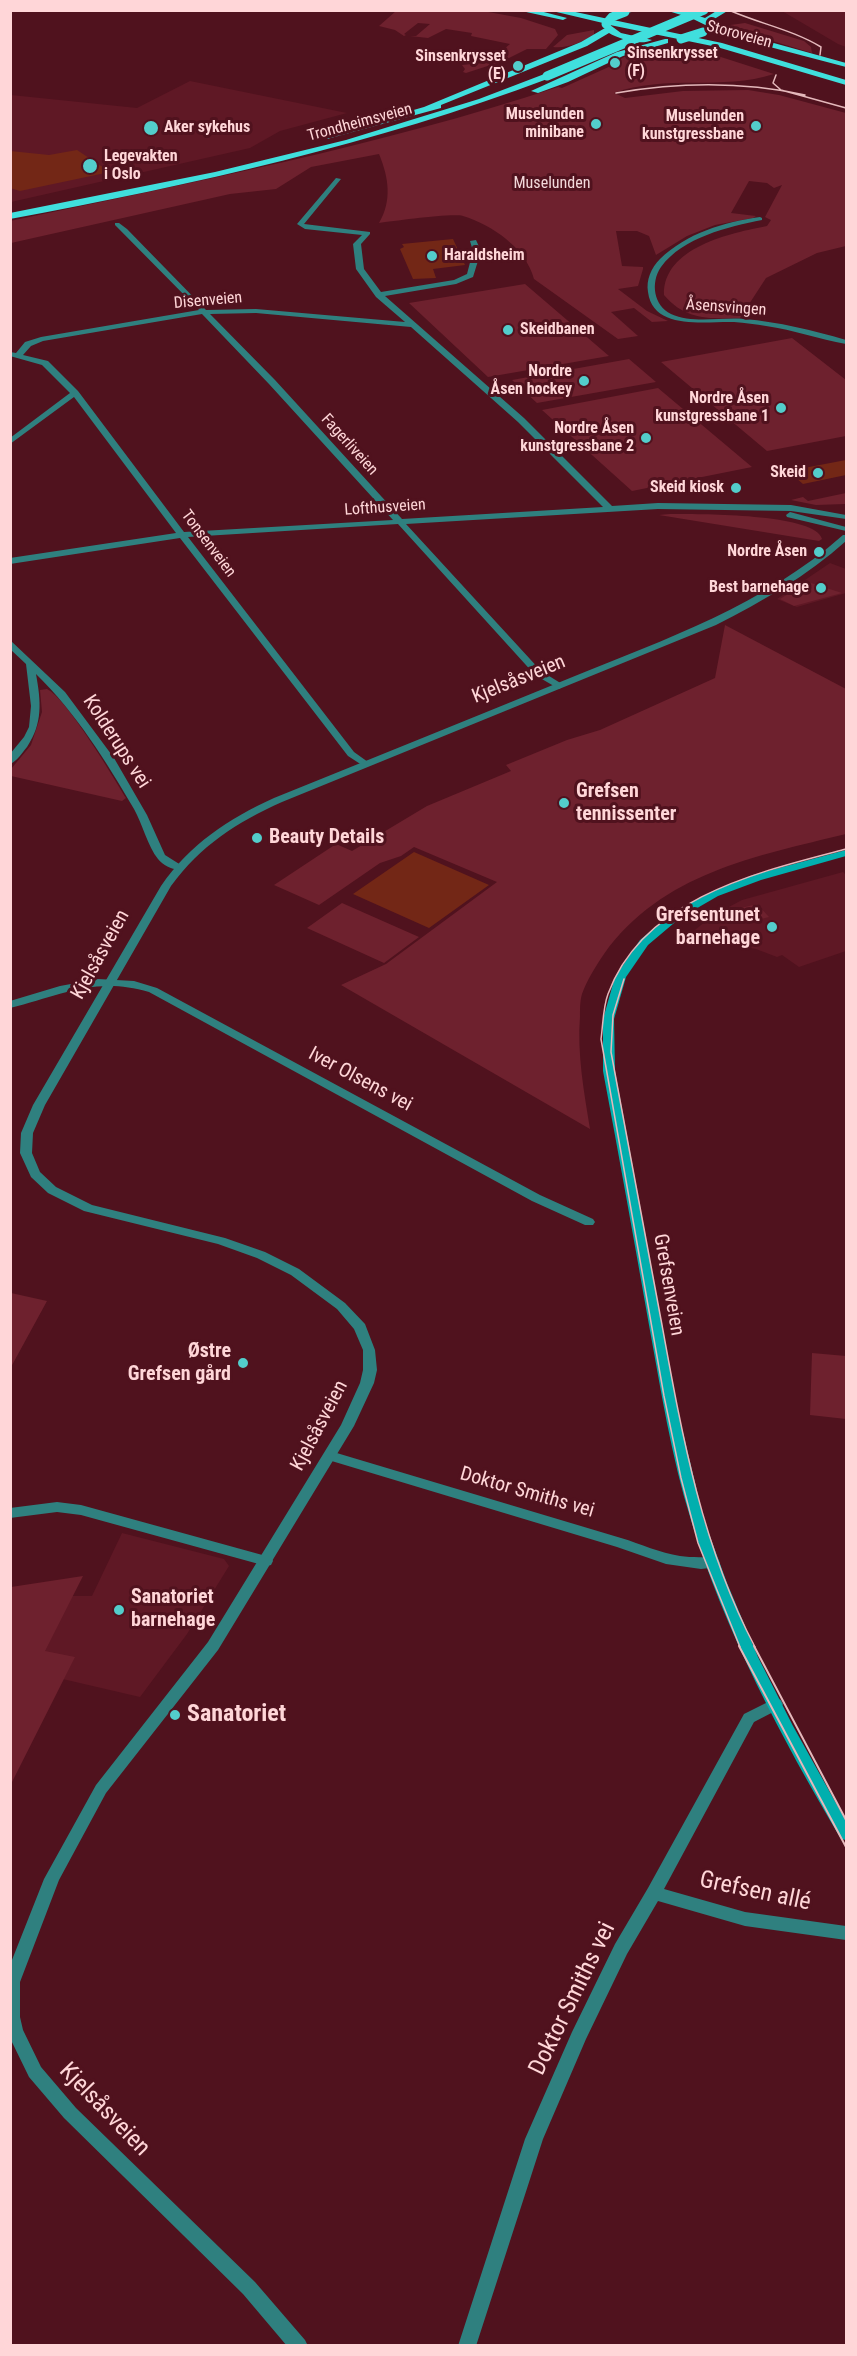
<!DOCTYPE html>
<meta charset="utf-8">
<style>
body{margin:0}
#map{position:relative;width:857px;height:2356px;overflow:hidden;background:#50121e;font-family:"Roboto Condensed",sans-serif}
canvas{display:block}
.frame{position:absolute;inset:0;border:12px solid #ffd6d8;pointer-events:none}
</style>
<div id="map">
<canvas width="857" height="2356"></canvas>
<div class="frame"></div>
</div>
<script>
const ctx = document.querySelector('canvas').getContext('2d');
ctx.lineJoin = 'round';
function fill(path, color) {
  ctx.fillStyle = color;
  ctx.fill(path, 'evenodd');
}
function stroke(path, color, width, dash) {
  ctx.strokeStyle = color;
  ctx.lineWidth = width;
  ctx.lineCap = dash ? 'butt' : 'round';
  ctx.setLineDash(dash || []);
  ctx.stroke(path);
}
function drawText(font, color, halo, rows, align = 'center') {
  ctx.font = font + ' "Roboto Condensed",sans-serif';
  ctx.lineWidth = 6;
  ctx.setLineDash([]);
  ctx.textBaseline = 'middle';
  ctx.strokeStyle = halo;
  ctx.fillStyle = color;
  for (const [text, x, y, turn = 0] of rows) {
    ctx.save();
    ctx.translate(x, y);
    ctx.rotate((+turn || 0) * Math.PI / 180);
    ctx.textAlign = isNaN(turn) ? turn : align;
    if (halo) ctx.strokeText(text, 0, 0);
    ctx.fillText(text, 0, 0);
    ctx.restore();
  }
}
fill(new Path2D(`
 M782,11H846V47L838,44Z
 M190,81L347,113L280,131L250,148L11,202V95L137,108Z
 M830,563L846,569V593L797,607L777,599Z
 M843,872L846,875V951L799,967L782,955L777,957L756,949L728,944L702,946L684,939L712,916L742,900Z
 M122,1533L224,1559L229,1566L187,1634L140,1697L11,1667L55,1596H92Z`), '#5f1825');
fill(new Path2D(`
 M483,11L521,18L555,29L558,35L546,49H527L503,61L466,73L463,72L465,69L462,65L491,62L504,56L498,54L510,44L471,36L472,33L446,29L428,38L410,36H416L430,24L418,23L404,34L406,35L404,36L395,30L379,26L396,11Z
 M745,23L804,41L811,47L812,53L723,26Z
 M594,30V35C583,42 566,49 553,47L567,35Z
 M660,46L699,50L774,74C722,91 665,74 614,93L625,98L683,91L748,90L779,95L846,113V246L817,253L766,278L740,318C709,319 685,320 664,295C663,247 731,233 767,226L771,220L765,217L782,185L774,188L767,183L749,181L731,213L756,216L753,218L715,225L687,236L656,255L649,236L637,231H616L622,266L643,267V269L638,286L618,289L647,311L668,321L652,322L634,308L611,312L638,336L618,339L534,279C526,248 492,225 463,216C451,213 395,221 379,223C392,201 389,178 379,154L311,167L276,189L230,194L11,243L10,221C194,182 380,146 558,87L562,88L622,61L619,60L631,53Z
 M525,284L609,356L488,377L409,303Z
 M792,338L846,380V436L767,451L661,362Z
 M629,359L656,382L537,403L512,380Z
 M658,388L752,467L632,491L542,410Z
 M846,493V504H845L816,505L791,500L803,497L808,501Z
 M670,514C695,514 816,513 822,539L819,541L659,515Z
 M808,582L842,593L794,606L780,599Z
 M725,625L846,689V834C756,856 662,873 604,954C596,966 587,980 582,994C580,1000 580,1009 580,1016C577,1054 584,1092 590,1129L341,985L386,964L497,882L414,847L401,856L380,863L319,905L274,885L336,844L352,851L427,806L511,771L506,765L567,740L600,730L715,678Z
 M47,689C67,699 112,775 126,798L122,801L11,776V769L31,745L42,712L40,690Z
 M342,903L419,937L384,963L307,928Z
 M757,904L769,917L745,923L733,910Z
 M11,1293L47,1301L11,1367L10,1293Z
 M812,1353L846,1356V1419L810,1415Z
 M83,1576L45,1651L75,1657L11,1784V1587Z`), '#6e212e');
fill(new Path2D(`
 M77,150L110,172L20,191L10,188V151L49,155Z
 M453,239L465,265L433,269L436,278L413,279L400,249L404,247L402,244Z
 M846,460V475L803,484L788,471Z
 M414,852L489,885L429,928L353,894Z`), '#732716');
fill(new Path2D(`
 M336,178L341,179L304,224L370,232V234L361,244L364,269L381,292L454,280L467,274L473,251L470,241L476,240L481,251L473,277L456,284L385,296L524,418L612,506L658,503L791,505L846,515V519L791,511L658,509L406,524L541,671L562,684L564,686L559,689L535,675L398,524L188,537L354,752L368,762L370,764L365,767L348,756L180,538L10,564V558L176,533L74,397L10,444V438L70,393L42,365L10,356V352L16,353L25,342L41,337L199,310L115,225V223H119L127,229L206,310L256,309L405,322L376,297L356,269L353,244L362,235L305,229L297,224ZM256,313L411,327L518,422L603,507L402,519L275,380L210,314ZM202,314L269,384L393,520L184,532L78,391L48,361L23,355L31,346L43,341Z
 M760,217L762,218V220C728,227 683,237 661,267C650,283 654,306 671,314C693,324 721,317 744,319C779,322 812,330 846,340V344C819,339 794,330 766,326C756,324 745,323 734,322C706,321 653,331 648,292C646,280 651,268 660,259C687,233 724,222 760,217Z
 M790,512L846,527V531L787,517L786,515Z
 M10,640L65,692L114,758L147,815L165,855L184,867L183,869C174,871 164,866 158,859C148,847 142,823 134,809C106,761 76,713 36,674C41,702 43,723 27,747C22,753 17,761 10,764V754L24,737L29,727L31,706L26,664L10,649Z
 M98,979L134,981L157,988L540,1195L593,1219L595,1222L593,1225H585L532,1201L149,992C96,976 61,995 10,1008V1001L60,986Z
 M330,1451L621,1538C641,1544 660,1553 680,1556C692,1558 706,1556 718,1559L720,1563L718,1567L701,1569L666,1564L617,1547L325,1459L323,1456L325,1453Z
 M57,1502L81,1505L266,1556L271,1557L273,1561L271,1565L266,1566L81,1515L57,1512L10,1518V1508Z
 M776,1698L781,1700L783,1704L781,1708L754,1722L664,1889L745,1912L846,1926V1940L745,1926L658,1901L627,1954L586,2039L543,2139L476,2346H458L525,2139L572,2032L615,1944L648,1888L744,1714Z`), '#2f807f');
fill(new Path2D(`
 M843,535H846V541C807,576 763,601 716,625L282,802C237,822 200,846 171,886L45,1105L33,1133L32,1153L40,1172L56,1187L92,1205L225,1238L265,1252L299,1269L345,1303L365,1324L375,1350L377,1370L374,1383L354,1426L218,1650L106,1793L59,1880L20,1982V2017L23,2030L41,2067L76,2108L255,2282L305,2340L308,2346H287L243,2294L64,2118L29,2077L10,2038V1965L44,1879L96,1785L208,1642L341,1425L360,1383L363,1370V1350L354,1329L337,1309L291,1275L257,1258L218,1244L84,1211L48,1193L31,1177L20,1153L21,1133L33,1105L161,886C190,844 228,819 274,798C373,758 472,718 570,678C666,639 764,605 843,535Z`), '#2f807f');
fill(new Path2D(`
 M846,850V856L761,880L718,896L680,918L648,945L626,977L614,1019L615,1071L679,1416L704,1520L727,1583L758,1657L793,1726L846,1821V1840L841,1839C781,1737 725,1632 691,1520C671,1456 661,1390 649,1325C634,1240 619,1156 603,1071V1019L615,977L640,940L672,913L711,892L753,875Z`), '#01afae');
fill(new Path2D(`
 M517,10H536L567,18L563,20Z
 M548,10H566L722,43L846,80V85L717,47L610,25L621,33L652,40C641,46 619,39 609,33L587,46L441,105V108L327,139L323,136L424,107L581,42L605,28L603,23Z
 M622,10H641L622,14Z
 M665,10H681L705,18L718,10H729L711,21L734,32L846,63V67L728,36L691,18Z
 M665,39H668V43L623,56L568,82L538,93L531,91L617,52Z
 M547,73L551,76L550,78C373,145 196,184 10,219V213L215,172L346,140L479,99Z`), '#40dfdd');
stroke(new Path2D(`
 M731,11C761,24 793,30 821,47L820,55
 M776,75L773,83L781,90L846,108
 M616,93C680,82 741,81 805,95
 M624,979L613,1015L611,1052C628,1143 645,1234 662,1325C682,1435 702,1547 755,1647
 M740,1647L698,1543L681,1478L664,1396L601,1039C603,1025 603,1007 608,994C643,898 758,872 846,849`), '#e4b8bb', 1.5);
stroke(new Path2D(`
 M739,1646L846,1847
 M754,1646L846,1820`), '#e4b8bb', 2);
stroke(new Path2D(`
 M606,24L612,17L625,12
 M681,39L703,32
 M547,76L704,10`), '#40dfdd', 9);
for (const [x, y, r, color] of [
 [615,63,6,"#53cdcb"],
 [518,66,6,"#53cdcb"],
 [596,124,6,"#53cdcb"],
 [756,126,6,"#53cdcb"],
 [151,128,8,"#53cdcb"],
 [90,166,8,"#53cdcb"],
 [432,256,6,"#53cdcb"],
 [508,330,6,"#53cdcb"],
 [584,381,6,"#53cdcb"],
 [781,408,6,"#53cdcb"],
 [646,438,6,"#53cdcb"],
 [818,473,6,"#53cdcb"],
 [736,488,6,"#53cdcb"],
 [819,552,6,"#53cdcb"],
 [821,588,6,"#53cdcb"],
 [564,803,6,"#53cdcb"],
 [257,838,6,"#53cdcb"],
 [772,927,6,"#53cdcb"],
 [243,1363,6,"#53cdcb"],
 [119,1610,6,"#53cdcb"],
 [175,1715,6,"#53cdcb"]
]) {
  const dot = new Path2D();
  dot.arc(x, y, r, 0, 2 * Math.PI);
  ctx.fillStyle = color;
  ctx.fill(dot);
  stroke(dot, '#50121e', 2);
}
drawText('16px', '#ffd6d8', '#50121e', [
 ["Storoveien",739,35,15],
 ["Trondheimsveien",360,123,-15],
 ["Disenveien",208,301,-5],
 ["Åsensvingen",726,308,4],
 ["Fagerliveien",349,445,48],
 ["Lofthusveien",385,508,-4],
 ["Tonsenveien",208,544,53]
]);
drawText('bold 16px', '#ffd6d8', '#50121e', [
 ["Sinsenkrysset",627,54,"left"],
 ["(F)",627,72,"left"],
 ["Sinsenkrysset",506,57],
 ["(E)",506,75],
 ["Muselunden",584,115],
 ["minibane",584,133],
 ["Muselunden",744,117],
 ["kunstgressbane",744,135],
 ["Aker sykehus",164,128,"left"],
 ["Legevakten",104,157,"left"],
 ["i Oslo",104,175,"left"],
 ["Haraldsheim",444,256,"left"],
 ["Skeidbanen",520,330,"left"],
 ["Nordre",572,372],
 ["Åsen hockey",572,390],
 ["Nordre Åsen",769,399],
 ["kunstgressbane 1",769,417],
 ["Nordre Åsen",634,429],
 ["kunstgressbane 2",634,447],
 ["Skeid",806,473],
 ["Skeid kiosk",724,488],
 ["Nordre Åsen",807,552],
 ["Best barnehage",809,588]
], 'right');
drawText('16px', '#f3d9db', '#50121e', [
 ["Muselunden",552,184]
]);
drawText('20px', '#ffd6d8', '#50121e', [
 ["Kjelsåsveien",519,680,-22],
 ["Kolderups vei",116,742,57],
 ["Kjelsåsveien",101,955,-61],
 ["Iver Olsens vei",360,1080,28],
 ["Grefsenveien",668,1285,80],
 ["Kjelsåsveien",320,1426,-62],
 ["Doktor Smiths vei",527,1493,16]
]);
drawText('bold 20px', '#ffd6d8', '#50121e', [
 ["Grefsen",576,792],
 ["tennissenter",576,815],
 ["Beauty Details",269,838],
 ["Grefsentunet",760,916,"right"],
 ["barnehage",760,939,"right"],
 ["Østre",231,1352,"right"],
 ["Grefsen gård",231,1375,"right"],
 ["Sanatoriet",131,1598],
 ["barnehage",131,1621]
], 'left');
drawText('bold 24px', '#ffd6d8', '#50121e', [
 ["Sanatoriet",187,1715]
], 'left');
drawText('24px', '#ffd6d8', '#50121e', [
 ["Grefsen allé",755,1892,12],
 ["Doktor Smiths vei",573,1999,-64],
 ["Kjelsåsveien",104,2110,46]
]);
</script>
